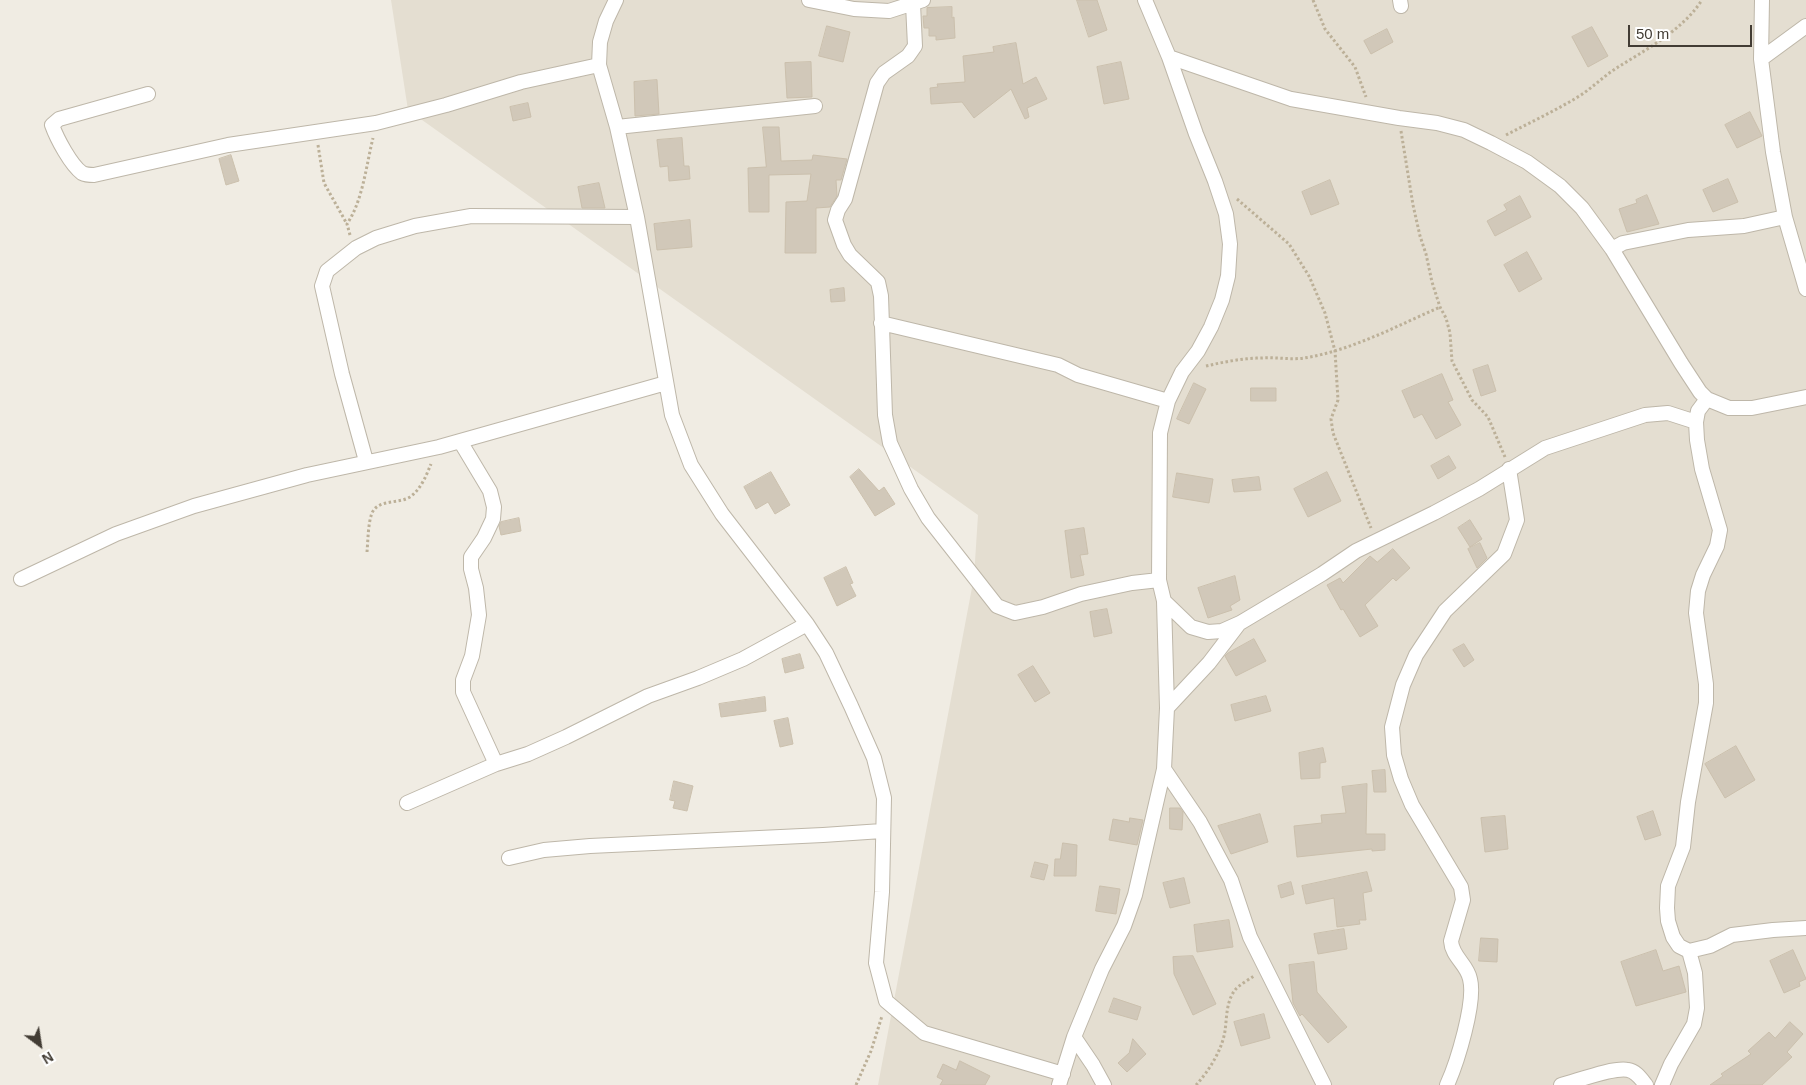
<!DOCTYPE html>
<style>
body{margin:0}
#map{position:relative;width:1806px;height:1085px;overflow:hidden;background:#f0ece3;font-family:Arial,sans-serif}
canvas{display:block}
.north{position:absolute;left:15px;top:1020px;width:50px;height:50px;-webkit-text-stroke:4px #fff;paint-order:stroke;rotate:149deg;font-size:14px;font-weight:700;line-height:20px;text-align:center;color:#423c34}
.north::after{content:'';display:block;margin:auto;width:18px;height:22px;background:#423c34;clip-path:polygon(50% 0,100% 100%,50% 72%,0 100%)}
.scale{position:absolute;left:1628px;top:25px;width:124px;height:22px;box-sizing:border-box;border:2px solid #423c34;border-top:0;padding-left:6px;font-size:15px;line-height:18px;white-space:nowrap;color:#423c34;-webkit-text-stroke:4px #fff;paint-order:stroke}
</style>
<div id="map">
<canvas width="1806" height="1085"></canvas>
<div class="north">N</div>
<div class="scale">50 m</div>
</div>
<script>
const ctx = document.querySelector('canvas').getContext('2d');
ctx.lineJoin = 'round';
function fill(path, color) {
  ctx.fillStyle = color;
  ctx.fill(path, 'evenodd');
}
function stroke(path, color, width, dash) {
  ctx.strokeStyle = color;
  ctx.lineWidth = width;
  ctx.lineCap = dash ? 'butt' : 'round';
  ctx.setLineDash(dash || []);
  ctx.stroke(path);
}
fill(new Path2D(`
 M391,0H1806V1085H878L974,577L978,515L408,110Z`), '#e4ded1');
const building = new Path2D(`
 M1077,0H1097L1107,30L1089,37Z
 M952,7V18L954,17L955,38L936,40V36H929V28H924L923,16H927V8Z
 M827,26L850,32L843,62L819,56Z
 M1592,27L1608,56L1588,67L1572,37Z
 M1387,29L1393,42L1371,54L1364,41Z
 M1016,43L1023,84L1036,77L1047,99L1027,108L1029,117L1025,119L1011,89L974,118L962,102L931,104L930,88L938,87L937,84L965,82L963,56L994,52L993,47Z
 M811,62L812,97L787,98L785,63Z
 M1121,62L1129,99L1104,104L1097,67Z
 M657,80L659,114L635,116L634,82Z
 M528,103L531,117L513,121L510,107Z
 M1750,112L1762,136L1737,148L1725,125Z
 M763,127H779L781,161L812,160L813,155L847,159L841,180H836L837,196L830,207L816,208V253H785L786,202L807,201L811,174L769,175V212H749L748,168L766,167Z
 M682,138L684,166H689L690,179L669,181L668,166L660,167L657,140Z
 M231,155L239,181L226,185L219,159Z
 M1728,179L1738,202L1713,212L1703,190Z
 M1330,180L1339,204L1311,215L1302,192Z
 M599,183L605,208H582L578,187Z
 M1647,195L1659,224L1627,232L1619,209L1637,203L1636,200Z
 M1520,196L1531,217L1495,236L1487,221L1507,210L1504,205Z
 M690,220L692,247L657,250L654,224Z
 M1527,252L1542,279L1519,292L1504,265Z
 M844,288L845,301L831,302L830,290Z
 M1488,365L1496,391L1481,396L1473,370Z
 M1442,374L1453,400L1448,402L1461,425L1436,439L1422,414L1414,418L1402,391Z
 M1194,383L1206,389L1189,424L1177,419Z
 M1251,388H1276V401H1251Z
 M1449,456L1456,468L1438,479L1431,466Z
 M859,469L879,491L884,487L895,504L875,516L850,477Z
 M771,472L790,505L775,514L768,502L756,509L744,487Z
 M1327,472L1341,501L1308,517L1294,489Z
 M1177,473L1213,479L1209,503L1173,497Z
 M1259,477L1261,490L1234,492L1232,480Z
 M519,518L521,531L501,535L499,526L501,522Z
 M1470,520L1482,539L1470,547L1458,528Z
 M1084,528L1088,554L1080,555L1084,575L1071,578L1065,531Z
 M1480,543L1487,558L1477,568L1468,549Z
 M1393,549L1410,568L1396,581L1393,578L1365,605L1378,626L1360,637L1343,609L1341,610L1327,585L1340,578L1343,583L1370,556L1377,562Z
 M846,567L853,583L850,584L856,596L837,606L824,578Z
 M1235,576L1240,600L1230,606L1232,610L1208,618L1198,588Z
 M1107,609L1112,633L1094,637L1090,612Z
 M1254,639L1266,661L1236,676L1225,656L1228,653Z
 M1464,644L1474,660L1464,667L1453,650Z
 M800,654L804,668L785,673L782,659Z
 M1033,666L1050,693L1035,702L1018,675Z
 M1266,696L1271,711L1235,721L1231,705Z
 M765,697L766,711L721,717L719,704Z
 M788,718L793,744L780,747L774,721Z
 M1736,746L1755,780L1725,798L1705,764Z
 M1323,748L1326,762L1320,763V778L1301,779L1299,753Z
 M1385,770L1386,792H1374L1372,771Z
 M674,781L693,786L687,811L673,808L675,801L670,800Z
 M1367,784L1366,834H1385V850L1372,851V849L1297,857L1294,826L1322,823L1321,815L1346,813L1342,787Z
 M1170,808H1180L1183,812L1182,830L1170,829Z
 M1653,811L1661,835L1645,840L1637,817Z
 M1260,814L1268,842L1231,854L1218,826Z
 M1505,816L1508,849L1485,852L1481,818Z
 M1130,818L1143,820L1137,845L1109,840L1113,819L1129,822Z
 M1063,843L1077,845L1076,876H1054L1055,859H1060Z
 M1035,862L1048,865L1044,880L1031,877Z
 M1367,872L1372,891L1363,893L1366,920H1359L1360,924L1337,927L1334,898L1306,904L1302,886Z
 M1184,878L1190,903L1170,908L1163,883Z
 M1291,882L1294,894L1281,898L1278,886Z
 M1100,886L1120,889L1116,914L1096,911Z
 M1229,920L1233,947L1197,952L1194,925Z
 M1344,929L1347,949L1318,954L1314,934Z
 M1481,938L1498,939L1497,962L1479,961Z
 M1656,950L1663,971L1679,966L1686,992L1636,1006L1621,962Z
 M1793,950L1806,979L1799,982L1800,986L1784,993L1770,961Z
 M1193,956L1216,1004L1193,1015L1174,974L1173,957Z
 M1314,962L1317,992L1347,1027L1328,1043L1302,1014L1300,1016L1293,1003L1289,965Z
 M1114,998L1141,1007L1137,1020L1109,1012Z
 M1264,1014L1270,1038L1241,1046L1234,1022Z
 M1790,1022L1803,1034L1787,1052L1792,1057L1762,1085H1710L1723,1076L1721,1074L1751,1054L1748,1051L1769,1032L1775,1038Z
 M1133,1039L1146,1054L1127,1072L1118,1063L1129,1053Z
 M960,1061L990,1076L985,1085H940L943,1080L937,1077L943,1064L956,1070Z`);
fill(building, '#d1c8b9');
stroke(building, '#cbc0ad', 1);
const minor = new Path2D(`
 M616,0L606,21L600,42L599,65L617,127L637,217L672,415L691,465L722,514L807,624L826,653L851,706L874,758L884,798L882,892L876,963L886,1001L924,1033L1063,1074
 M809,0L854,9L889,11L923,0
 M1400,0L1401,6
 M1762,0L1761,59L1773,152L1785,217L1806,289
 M913,4L915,46L908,56L884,73L877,83L845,199L838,210L835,220L844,245L850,255L878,282L881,296L885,415L890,443L911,489L928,518L997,606L1015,613L1043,607L1081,594L1132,583L1159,580
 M1169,57L1291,99L1399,118L1437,123L1464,130L1491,143L1527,162L1560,186L1582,208L1612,249L1681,363L1700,392L1707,399L1729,408H1752L1806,397
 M1761,59L1806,26
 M148,94L59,119L52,125C57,139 71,165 82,173C86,175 90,175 94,175L228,145L376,123L446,105L521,82L599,65
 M617,127L815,106
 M1612,249L1623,243L1688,230L1744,226L1785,217
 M881,323L1058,365L1078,375L1168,401
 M460,441L490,491L494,507L493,519L484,538L471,557V569L476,588L479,615L472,656L463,680V692L496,764
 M366,461L342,374L322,286L327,271L356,248L376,238L415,226L471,216L637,217
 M21,579L116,534L194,506L307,475L439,447L666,383
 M1164,601L1191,627L1208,632L1222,631L1240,623L1322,574L1356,551L1434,513L1479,489L1545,448L1645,415L1668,413L1696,422
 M1167,708L1209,663L1238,625
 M1164,769L1200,822L1231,880L1250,937L1324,1085
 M407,803L496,764L528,754L566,737L648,696L698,678L743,659L807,624
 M509,858L544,850L590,846L823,835L882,831
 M1689,951L1679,946L1673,937L1668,921L1667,908L1668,886L1683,847L1688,802L1706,703V684L1696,613L1698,591L1703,575L1717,546L1720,530L1702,469L1697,440L1696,422L1698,411L1707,399
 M1074,1037L1093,1065L1104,1085
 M1059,1085L1074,1037L1102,969L1124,926L1135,895L1164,769L1167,708L1164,601L1159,580L1160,433L1168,401L1182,372L1198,351L1211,327L1222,300L1228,276L1230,244L1226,214L1215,181L1196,134L1169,57L1145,0
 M1447,1085C1457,1063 1476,1002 1470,979C1467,964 1452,957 1451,941L1463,900L1461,887L1412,805L1401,779L1394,755L1392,727L1403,685L1416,655L1445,611L1504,554L1517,520L1509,469
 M1561,1085C1577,1081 1613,1067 1628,1070C1636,1071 1641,1079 1646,1085
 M1662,1085L1671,1064L1694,1024L1697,1008L1695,973L1689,951L1710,946L1732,935L1773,930L1806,928`);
stroke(minor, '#beb7a9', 16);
stroke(new Path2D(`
 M1313,0L1325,29L1355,67L1366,97
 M1401,131L1413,205L1420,236L1426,254L1432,282L1440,307L1446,318L1450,333L1452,361L1472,400L1488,417L1505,457
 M1506,135C1531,122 1557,110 1581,95C1593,87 1603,77 1615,69C1645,50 1682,31 1702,0
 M318,145L324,183L347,224
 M1237,199L1289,244L1309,276L1325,313L1335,351L1338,400L1331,419L1333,433L1371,528
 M350,235L347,224C363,200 366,166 373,138
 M1206,366C1224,362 1243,358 1262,358C1276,357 1291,360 1304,358C1350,351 1397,326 1440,307
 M367,552C368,541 368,523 372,513C378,499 399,504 410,497C421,489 426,476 431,464
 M856,1085L871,1051L882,1016
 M1196,1085C1209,1071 1222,1050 1225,1031C1227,1017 1226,1002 1235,990C1239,985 1248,980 1254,976`), '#bcb098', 3, [2.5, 2.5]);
stroke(minor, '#fff', 14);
</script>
